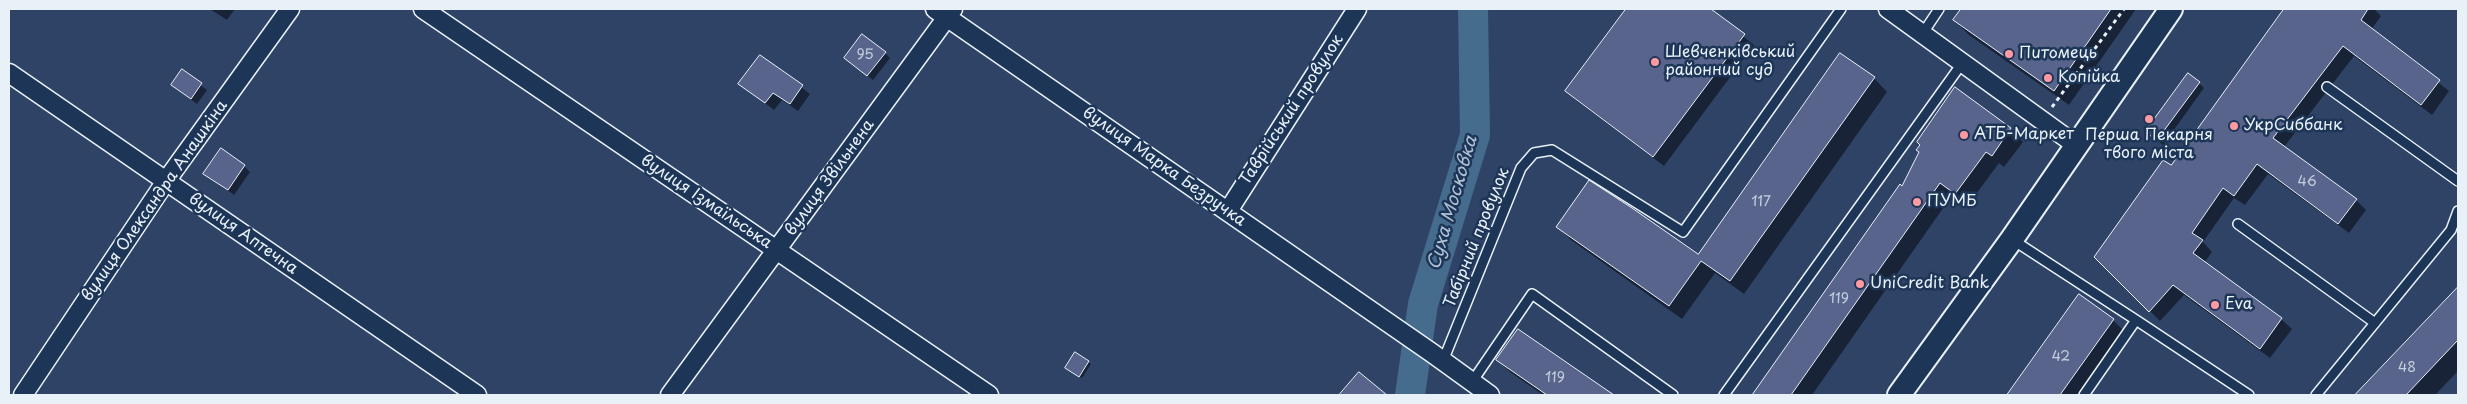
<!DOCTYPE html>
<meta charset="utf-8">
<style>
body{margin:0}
#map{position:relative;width:2467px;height:404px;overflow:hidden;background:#2f4367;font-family:"Playpen Sans",sans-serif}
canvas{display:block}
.frame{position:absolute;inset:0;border:10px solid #e8f1f8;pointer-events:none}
</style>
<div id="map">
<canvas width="2467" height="404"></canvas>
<div class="frame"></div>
</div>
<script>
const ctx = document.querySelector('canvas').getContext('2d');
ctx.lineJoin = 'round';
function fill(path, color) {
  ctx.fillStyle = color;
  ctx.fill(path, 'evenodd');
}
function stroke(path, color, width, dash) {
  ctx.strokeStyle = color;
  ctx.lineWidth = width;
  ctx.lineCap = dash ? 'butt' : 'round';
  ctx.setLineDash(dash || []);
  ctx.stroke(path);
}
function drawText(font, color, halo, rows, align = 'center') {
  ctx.font = font + ' "Playpen Sans",sans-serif';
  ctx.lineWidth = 5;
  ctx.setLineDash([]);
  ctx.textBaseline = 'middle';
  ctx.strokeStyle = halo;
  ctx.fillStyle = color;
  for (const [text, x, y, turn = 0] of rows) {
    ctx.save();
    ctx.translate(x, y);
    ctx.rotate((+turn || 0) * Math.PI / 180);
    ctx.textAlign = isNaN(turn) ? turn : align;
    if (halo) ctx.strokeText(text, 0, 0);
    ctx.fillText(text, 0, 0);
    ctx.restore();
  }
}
fill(new Path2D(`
 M210,9H235L227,20Z
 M1628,9H1709L1754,45L1664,166L1577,101L1566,91Z
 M1962,9H2136L2069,105L1969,35L1954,20Z
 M2285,9H2374L2381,16L2371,30L2449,91L2432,115L2354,56L2284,147L2356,200L2366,210L2349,233L2268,174L2245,205L2234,198L2203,242L2212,252L2204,263L2281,319L2292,329L2270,358L2184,295L2160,321L2095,257L2171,167Z
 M885,53L890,58L873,80L851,63Z
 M1841,55L1874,78L1887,92L1744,294L1715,273L1682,319L1571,240L1558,227L1698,256Z
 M760,56L810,94L798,111L782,100L774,110L740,84Z
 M182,71L207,90L197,104L172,85Z
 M2199,83L2204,88L2163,145L2153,137Z
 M1955,89L2011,129L2023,142L2004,167L1999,163L1968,205L1953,194L1812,395H1754L1900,186L1903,188Z
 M244,166L250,172L234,195L205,174Z
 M2458,289V371L2435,395H2357Z
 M2080,296L2113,320L2128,335L2085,395H2009Z
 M1518,330L1611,395H1543L1510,372L1498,360Z
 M1088,362L1091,364L1082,378L1069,370Z`), '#0007');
stroke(new Path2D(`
 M1410,395L1423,304L1475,135L1473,9`), '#456b8d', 30);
const building = new Path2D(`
 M1626,9H1711L1745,34L1653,157L1565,91Z
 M1961,9H2111L2054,91L1953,20Z
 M2284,9H2368L2361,20L2440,80L2421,105L2343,46L2273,138L2357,199L2338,224L2257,164L2234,196L2223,188L2192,233L2203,240L2193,253L2282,318L2260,349L2173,285L2149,312L2094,257L2163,160L2171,165Z
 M862,34L886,52L867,76L844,58Z
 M1840,53L1875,77L1730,281L1701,261L1669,306L1556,227L1589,180L1632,208L1698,254Z
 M760,55L803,85L790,104L773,93L765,103L738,84Z
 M182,69L202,83L191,99L171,85Z
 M2188,73L2200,82L2157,140L2145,132Z
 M1955,87L2011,128L1992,156L1986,152L1955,194L1940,183L1791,395H1752L1900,184L1902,186L1919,152L1916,150L1920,145L1917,142Z
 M221,148L245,165L228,190L203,174Z
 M2458,287V340L2406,395H2355Z
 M2079,294L2114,319L2060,395H2007Z
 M1518,329L1614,395H1547L1496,360Z
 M1075,352L1089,361L1079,377L1065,368Z
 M1359,372L1387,395H1339Z`);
fill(building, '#58648b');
stroke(building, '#e8f1f8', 1);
const service = new Path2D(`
 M1923,33L1939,9
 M2327,87L2458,181
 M2238,224L2375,323
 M2013,240L2136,320
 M1443,361L1521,168L1534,153L1552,150L1683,232L1841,9
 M1472,382L1532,294L1673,395
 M1724,395L1963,62
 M2084,395L2136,320L2249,395
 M2316,395L2451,230L2458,211`);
const minor = new Path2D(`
 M423,9L989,395
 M935,9L1432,353L1490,395
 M1888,9L2076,145
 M9,73L477,395
 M1228,211L1357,9
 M23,395L166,181L290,9
 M670,395L953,9`);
const tertiary = new Path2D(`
 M1899,395L2012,239L2171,9`);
stroke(service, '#e8f1f8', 12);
stroke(minor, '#e8f1f8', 21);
stroke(tertiary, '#e8f1f8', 26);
stroke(new Path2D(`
 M2052,107L2124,9`), '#e8f1f8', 3, [4, 4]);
stroke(service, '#1d3557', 9);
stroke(minor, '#1d3557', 18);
stroke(tertiary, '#1d3557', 22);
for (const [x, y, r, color] of [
 [2009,54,5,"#ff9aa2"],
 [1655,62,5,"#ff9aa2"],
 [2048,78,5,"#ff9aa2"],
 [2149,119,5,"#ff9aa2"],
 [2234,126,5,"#ff9aa2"],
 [1964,135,5,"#ff9aa2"],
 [1917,202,5,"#ff9aa2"],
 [1860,284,5,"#ff9aa2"],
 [2215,305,5,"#ff9aa2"]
]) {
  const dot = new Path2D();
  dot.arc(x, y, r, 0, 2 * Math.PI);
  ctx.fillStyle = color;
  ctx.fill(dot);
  stroke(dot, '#1d3557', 2);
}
drawText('14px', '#c4cedd', null, [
 ["95",865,55],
 ["46",2307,182],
 ["117",1761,202],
 ["119",1839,299],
 ["42",2061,357],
 ["48",2407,368],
 ["119",1555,378]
]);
drawText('16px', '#e8f1f8', '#1d3557', [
 ["Шевченківський",1665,53],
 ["районний суд",1665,71],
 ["Питомець",2019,54],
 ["Копійка",2058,78],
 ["УкрСиббанк",2244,126],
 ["АТБ-Маркет",1974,135],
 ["Перша Пекарня",2149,136,"center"],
 ["твого міста",2149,154,"center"],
 ["ПУМБ",1927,202],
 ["UniCredit Bank",1870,284],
 ["Eva",2225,305]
], 'left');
drawText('16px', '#e8f1f8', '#1d3557', [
 ["Таврійський провулок",1292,110,-57],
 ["вулиця Марка Безручка",1164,167,35],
 ["вулиця Звільнена",830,178,-54],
 ["вулиця Олександра Анашкіна",155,201,-55],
 ["вулиця Ізмаїльська",706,202,34],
 ["вулиця Аптечна",243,234,35],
 ["Табірний провулок",1477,238,-68]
]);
drawText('italic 18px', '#afc2d3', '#1d3557', [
 ["Суха Московка",1453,203,-74]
]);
</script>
